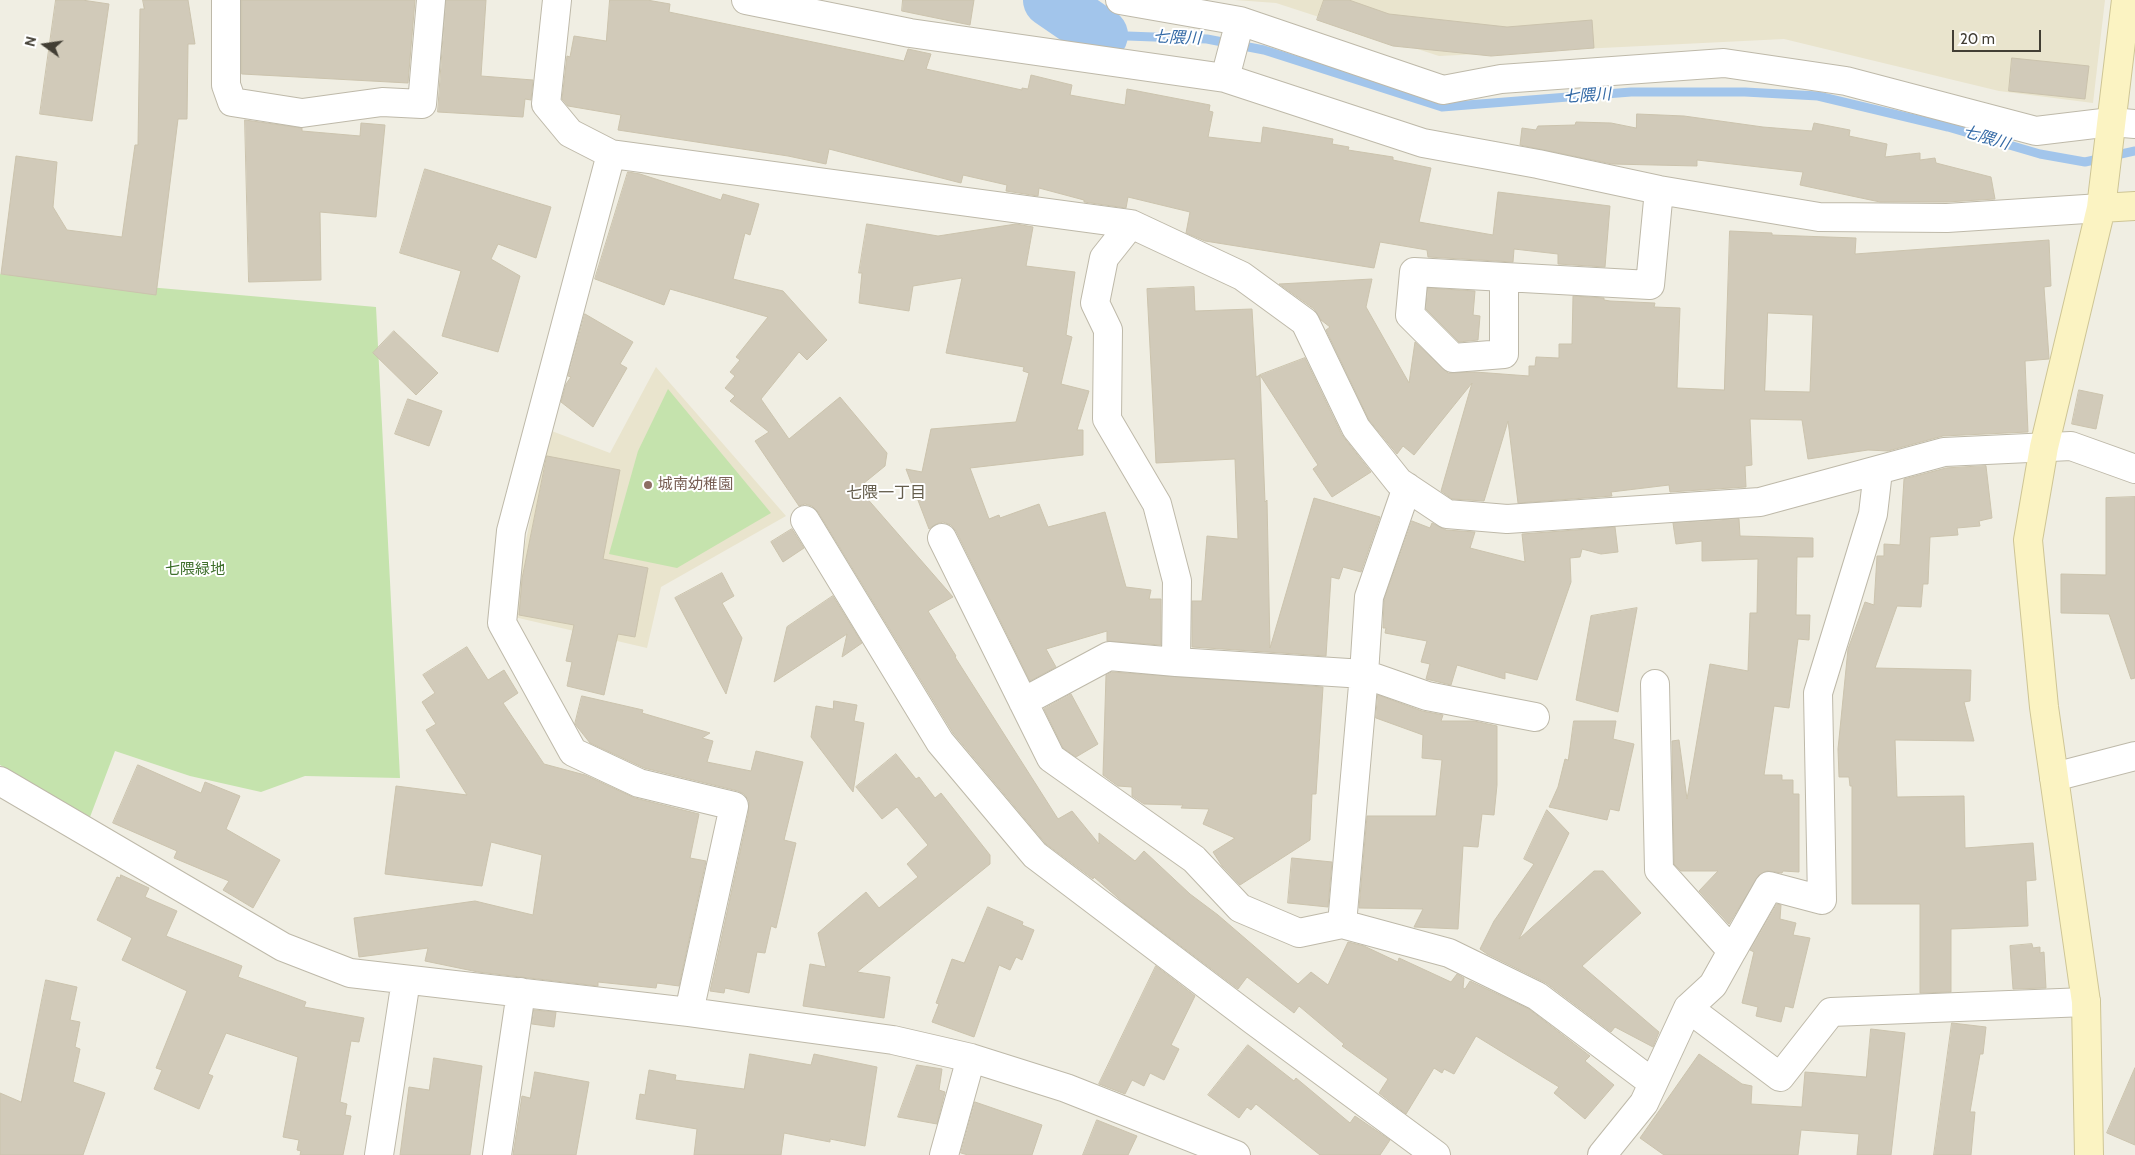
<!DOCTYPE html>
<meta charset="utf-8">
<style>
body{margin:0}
#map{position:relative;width:2135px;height:1155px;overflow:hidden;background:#f0eee3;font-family:Cabin,sans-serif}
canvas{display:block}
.north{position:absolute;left:20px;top:20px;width:50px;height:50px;-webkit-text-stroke:4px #fff;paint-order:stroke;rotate:284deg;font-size:14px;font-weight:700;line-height:20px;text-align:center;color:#423e34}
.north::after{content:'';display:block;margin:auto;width:18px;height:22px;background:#423e34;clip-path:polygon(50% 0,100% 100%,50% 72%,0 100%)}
.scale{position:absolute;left:1952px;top:30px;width:89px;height:22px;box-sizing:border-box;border:2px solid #423e34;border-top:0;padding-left:6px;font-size:15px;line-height:18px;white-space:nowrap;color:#423e34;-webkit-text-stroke:4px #fff;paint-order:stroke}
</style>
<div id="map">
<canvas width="2135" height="1155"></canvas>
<div class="north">N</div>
<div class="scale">20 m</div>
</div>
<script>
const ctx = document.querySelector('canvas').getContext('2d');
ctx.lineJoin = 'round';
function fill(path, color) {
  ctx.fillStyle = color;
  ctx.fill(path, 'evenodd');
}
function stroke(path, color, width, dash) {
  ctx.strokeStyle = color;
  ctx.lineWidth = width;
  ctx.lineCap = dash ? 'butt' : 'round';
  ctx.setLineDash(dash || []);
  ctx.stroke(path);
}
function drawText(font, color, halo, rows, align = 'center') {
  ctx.font = font + ' Cabin,"Noto Sans JP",sans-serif';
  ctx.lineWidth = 4;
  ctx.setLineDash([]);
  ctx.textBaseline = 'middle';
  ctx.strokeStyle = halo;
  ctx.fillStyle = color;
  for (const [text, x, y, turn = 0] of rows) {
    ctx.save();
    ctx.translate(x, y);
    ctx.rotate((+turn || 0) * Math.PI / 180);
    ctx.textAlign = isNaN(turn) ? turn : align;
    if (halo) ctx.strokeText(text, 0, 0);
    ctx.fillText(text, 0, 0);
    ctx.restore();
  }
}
fill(new Path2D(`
 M1235,0H2105L2093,103L1999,91L1784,39L1439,56L1276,3Z
 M656,367L786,516L661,587L647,648L510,616L549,430L610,453Z`), '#e9e4cd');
fill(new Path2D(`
 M0,274L376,307L400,778L305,776L261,792L190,776L115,751L90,817L0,765Z
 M668,389L771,513L677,568L609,554L638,451Z`), '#c5e3ad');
stroke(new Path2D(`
 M1101,35L1207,39L1264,50L1442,107L1631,92H1745L1818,96L1948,127L2040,154L2085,162L2135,151`), '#a2c5eb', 9);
stroke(new Path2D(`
 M1050,0L1101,35`), '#a2c5eb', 54);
const building = new Path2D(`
 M56,0H82L109,4L92,121L40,114Z
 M143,0H188L195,44H188L187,119H178L156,295L1,274L16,156L57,162L53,207L67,230L122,237L135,145H138L140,9H144Z
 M242,0H415L408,83L242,74Z
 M446,0H486L481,76L533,80L531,100L525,99L523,117L438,112Z
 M610,0H647L670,4L669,12L904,61L908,49L931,54L926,69L1022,90V88L1028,89L1031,75L1072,85L1070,95L1125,105L1127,89L1210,105L1209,111L1213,112L1208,137L1261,143L1263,127L1333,139L1332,144L1349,147L1348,150L1393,157V160L1431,168L1419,222L1493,235L1498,192L1610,206L1605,267L1558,264V254L1514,249L1513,262L1428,257L1427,250L1380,242L1374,268L1205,241L1186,233L1190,212L1128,197L1126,208L1084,202V200L1039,188L1038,196L1006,191L1007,185L963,175L961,183L829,149L826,164L788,156L618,130L621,115L568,106L562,99L567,56L570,57L574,36L606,41Z
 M903,0H974L970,25L902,11Z
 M1324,0H1349L1389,14L1507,27L1592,20L1594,48L1491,56L1393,46L1317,20Z
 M2012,58L2089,66L2085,99L2009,91Z
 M1637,114L1684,116L1763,127L1812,131L1814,123L1850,130L1849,136L1887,144L1885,157L1920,153V160L1935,158L1936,163L1991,177L1995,199L1947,202H1880L1800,185L1803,172L1697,160V166L1612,164L1520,145L1522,128L1536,130L1538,126L1575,125L1576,122L1611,123L1636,128Z
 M245,120L302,128V131L360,136L361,123L385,125L376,217L320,212L321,280L249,282Z
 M425,169L551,207L536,258L498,244L491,259L520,276L498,352L442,336L461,271L400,253Z
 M628,172L640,174L721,200L723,194L759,204L750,235L745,233L733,279L783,291L827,340L807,360L799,352L761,399L789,439L840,397L887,453L885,466L858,488L953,597L928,611L956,656L955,657L1058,819L1072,811L1099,844V833L1135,861L1144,851L1190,894L1218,915L1298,984L1311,972L1328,985L1348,942L1364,946L1398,962L1399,958L1451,982L1457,974L1464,978L1463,988L1465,989L1470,981L1529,1009L1590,1056L1585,1061L1614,1085L1585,1119L1554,1093L1559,1087L1476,1036L1454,1074L1444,1069L1442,1073L1434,1068L1406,1114L1379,1093L1388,1079L1342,1046L1344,1044L1299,1006L1294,1013L1247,977L1238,989L1125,904L1094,877L1093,879L1046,844L953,733L818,512L812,506L805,504L799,506L755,441L769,432L730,401L735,396L725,388L735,376L730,372L740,360L736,357L768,317L670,289L664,305L595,279Z
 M867,224L938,236L1016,224L1033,227L1026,266L1075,272L1066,335L1072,337L1061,384L1089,391L1077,430H1083V455L970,468L989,519L999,515L1000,518L1039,504L1048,527L1105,512L1126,587L1151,590L1149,599H1161V645L1107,641V631L1046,649L1056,667L1030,681L956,531L951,525L943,522L936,524L929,529L906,469L922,472L931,429L1016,422L1029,373L1023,371L1024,367L946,353L962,278L913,286L909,311L859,303L862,273H859Z
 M1730,231L1772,233V235L1856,238L1855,254L2049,240L2051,286L2044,287L2049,358V359L2025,361L2028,432L1943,436L1888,451L1868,450L1808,459L1802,420L1750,419L1752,465L1745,466L1746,487L1670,492L1669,485L1611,492L1612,496L1518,503L1508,421L1484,501L1452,499L1441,491L1472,383L1414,455L1403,446L1397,454L1369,420L1326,330L1330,327L1321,320L1314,309L1279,284L1372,279L1366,307L1409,383L1415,342L1448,373L1475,372L1529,376V366H1535L1536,357L1559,358V344H1572L1573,296L1604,298V300L1610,301L1655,303L1654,307L1680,308L1677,388L1724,390ZM1768,313L1813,315L1810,392L1765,391Z
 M1194,287L1195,311L1252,309L1256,377L1260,375L1265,502L1267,500L1270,648L1314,498L1380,517L1361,572L1343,567L1339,579L1331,577L1326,656L1192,647V601H1202L1207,536L1238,539L1235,459L1156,463L1147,289Z
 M1428,288L1475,291L1473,315L1480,316L1478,340L1459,342L1426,309Z
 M585,314L633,342L620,364L627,368L593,427L561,402L566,384L571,377L568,376Z
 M394,331L438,373L416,395L373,353Z
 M1305,358L1342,435L1371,472L1332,497L1313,469L1318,465L1260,375Z
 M2079,390L2103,395L2096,429L2072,424Z
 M408,399L442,411L429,446L395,434Z
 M547,456L620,470L603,559L648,568L635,637L618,634L604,695L567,686L572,662L566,661L574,625L519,615L522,579Z
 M1986,466L1992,518L1979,521L1980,526L1957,528L1958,535L1930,537L1928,584H1923L1921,607L1897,606L1875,668L1971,670L1970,701L1964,702L1974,741L1895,740L1897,797L1964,796L1965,848L2033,843L2036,880L2026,881L2028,926L1951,929V992L1920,993V904H1852V786H1850L1849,777H1839L1838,749L1848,649L1865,602L1874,605L1877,556H1884V544L1900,545L1904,479L1946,468Z
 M2135,497V678L2131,679L2109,614L2061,613V574L2106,575V498Z
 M1739,519L1740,536L1813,538V557H1797L1796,615H1810L1809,640L1798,639L1789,708L1774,706L1764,775H1782V780H1793V794H1799V872L1783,871L1782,873L1767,871L1760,874L1729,924L1699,891L1718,871H1681L1674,864L1672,741L1679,740L1687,799L1710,664L1748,671L1750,613H1757L1758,559L1702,561V541L1676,544L1673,523Z
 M1412,521L1430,528L1432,523L1446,530L1475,532L1470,548L1525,562L1522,534L1615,527L1618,552L1601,554L1582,549L1580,557L1570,558L1571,582L1537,680L1505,672V679L1457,665L1451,685L1426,679L1430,664L1421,662L1427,641L1385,633L1386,628H1383L1384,600Z
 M792,529L804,548L783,562L771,542Z
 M722,573L734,596L722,603L742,638L726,694L675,598Z
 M833,596L862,643L842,657L847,634L774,682L787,627Z
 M1637,608L1618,712L1576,700L1591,616Z
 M467,647L488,680L504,670L518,693L503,703L544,764L585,775L635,798L699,814L690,858L706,861L679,986L657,983L656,988L598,982V986L478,972L425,961L428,948L359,957L354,918L475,901L533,915L542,855L491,842L482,886L385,874L396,786L467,795L426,730L436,724L422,702L435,693L423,675Z
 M1112,672L1323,687L1316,794H1312L1310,840L1240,885L1222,866L1213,852L1235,838L1203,824L1209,809L1181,808L1183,805L1144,804L1132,796V787L1118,786L1103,775L1106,675Z
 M1071,694L1098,744L1076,757L1063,748L1044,709Z
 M1378,695L1422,711L1443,715L1441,721H1474L1497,726V785L1494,815L1482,814L1478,847L1463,846L1458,929L1414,927L1423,909L1359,908L1367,816H1436L1442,760L1422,758L1423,735L1376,718Z
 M582,696L643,710L642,713L710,733L702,738L713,741L707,762L751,771L756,751L803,762L784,840L796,843L776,928L771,926L765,953L757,952L749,993L725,988L724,993L710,991L748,815L749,801L744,794L738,791L644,768L590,743L575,724Z
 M834,701L857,705L854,721L864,723L853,792L811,737L816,706L833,709Z
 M1574,721H1616L1613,739L1634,744L1619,811L1610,809L1607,820L1549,807L1558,787L1565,759L1568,760Z
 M896,754L916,779L919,777L935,798L941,793L990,855V864L857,972L890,977L884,1018L803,1006L810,964L826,967L818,933L866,892L879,908L918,877L907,864L928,845L897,807L882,819L856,787Z
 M138,765L201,793L205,782L240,796L226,829L280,860L253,908L223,890L229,881L174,858L177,851L113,823Z
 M1547,810L1569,833L1519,939L1594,871H1603L1641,913L1582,966L1659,1032L1653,1047L1615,1027L1611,1032L1546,983L1487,954L1480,949L1494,921L1534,864L1524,859Z
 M1292,858L1332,862L1328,907L1288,903Z
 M121,875L149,888L145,897L177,911L166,936L242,966L238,977L306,1002L304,1007L364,1018L359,1042L351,1041L340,1102L347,1104L345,1115L351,1116L343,1155H300L301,1151L297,1150L299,1140L283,1137L298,1057L226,1033L208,1074L213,1076L199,1109L154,1089L162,1070L156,1068L187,991L122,960L132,938L97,920L117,877L120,878Z
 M1777,904L1781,905L1780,919L1796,923L1793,935L1810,938L1793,1008L1785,1006L1781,1022L1756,1016L1758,1007L1742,1003L1754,952L1750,950Z
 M988,907L1023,922L1022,925L1034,930L1022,960L1016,957L1010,970L999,965L974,1037L932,1022L939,1004L936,1003L952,959L964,963Z
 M2032,944L2033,948L2040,947V953L2044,952L2046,988L2013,989L2010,946Z
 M1156,966L1195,996L1171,1045L1179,1049L1164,1080L1150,1073L1144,1086L1132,1080L1125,1094L1099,1084Z
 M46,980L77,987L70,1020L80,1022L75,1047L80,1049L73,1082L105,1093L83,1155H0V1093L21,1102Z
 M534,1010L556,1012L554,1027L532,1024Z
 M1952,1023L1986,1027L1983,1054H1980L1970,1112H1975L1971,1155H1934Z
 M1871,1029L1905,1033L1891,1155H1857L1859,1134L1801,1130L1798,1155H1664L1640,1138L1699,1054L1742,1084L1752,1086L1751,1104L1802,1107L1805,1072L1866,1077Z
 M1248,1045L1294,1081L1296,1078L1350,1123L1355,1116L1390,1140L1380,1155H1320L1256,1104L1251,1110L1247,1107L1239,1118L1208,1095Z
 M750,1054L811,1065L814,1054L877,1067L865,1146L830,1139V1142L784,1133L781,1155H694L697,1129L636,1119L640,1094L645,1095L649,1070L676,1075L675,1080L744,1089Z
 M434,1058L482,1066L470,1155H400L409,1087L429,1090Z
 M917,1065L942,1069L939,1090L945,1092L937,1124L898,1117Z
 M2135,1068V1145L2107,1133Z
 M535,1072L589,1082L576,1155H513L522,1096L530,1098Z
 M975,1102L1042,1125L1032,1155H968L961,1153Z
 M1097,1120L1137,1136L1128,1155H1083Z`);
fill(building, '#d1cab9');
stroke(building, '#cbc3ad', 1);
const street = new Path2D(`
 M226,0V85L232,102L302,113L382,102L422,104L431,0
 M557,0L546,104L570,133L611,154L1131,224L1242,276L1305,322L1356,428L1399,482L1447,514L1507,519L1760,502L1944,452L2071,446L2135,469
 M746,0L910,33L1225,78L1423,143L1538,164L1659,190L1819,217L1947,218L2101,208
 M1120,0L1240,21L1225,78
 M1240,21L1443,90L1501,79L1724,63L1846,81L2036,131L2111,122L2135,124
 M611,154L511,531L502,623L573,752L639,783L734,806L689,1012
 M1131,224L1104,258L1095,303L1108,330L1107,419L1157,504L1177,581L1176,662L1364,674L1369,597L1407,487
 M1504,277V354L1453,358L1410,315L1414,272L1650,285L1659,190
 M805,520L940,742L1035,855L1253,1020L1436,1155
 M942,538L1051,758L1194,859L1240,908L1299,933L1342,924
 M1655,684L1659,870L1732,951L1713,985L1688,1008
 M1023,702L1109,656L1176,662
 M1535,717L1427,696L1364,674L1342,924L1449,953L1537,996L1653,1083
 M2054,777L2135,756
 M0,781L283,947L350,973L689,1012L893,1040L971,1058L1066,1088L1236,1155
 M1732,951L1769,886L1822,900L1818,693L1873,514L1878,471
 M379,1155L406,980
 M497,1155L521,992
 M944,1155L971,1058
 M1602,1155L1644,1103L1688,1008L1780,1077L1831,1012L2086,1002`);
const secondary = new Path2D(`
 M2101,208L2135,206
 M2089,1155L2086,1002L2044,707L2028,540L2044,447L2101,208L2126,0`);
stroke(street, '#beb9a9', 30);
stroke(secondary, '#cec595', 30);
stroke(street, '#fff', 28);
stroke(secondary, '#fbf3c2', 28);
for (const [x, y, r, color] of [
 [648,485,5,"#8d6e63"]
]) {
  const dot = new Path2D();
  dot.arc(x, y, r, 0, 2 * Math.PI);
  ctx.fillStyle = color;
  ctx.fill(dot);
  stroke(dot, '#fff', 2);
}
drawText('15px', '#785e54', '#fff', [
 ["城南幼稚園",658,485]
], 'left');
drawText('15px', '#3e6f2b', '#fff', [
 ["七隈緑地",195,570]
]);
drawText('italic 16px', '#346aa6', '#fff', [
 ["七隈川",1177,38,2],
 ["七隈川",1587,96,-4],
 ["七隈川",1986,138,17]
]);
drawText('16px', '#645d4c', '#fff', [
 ["七隈一丁目",886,493]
]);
</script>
